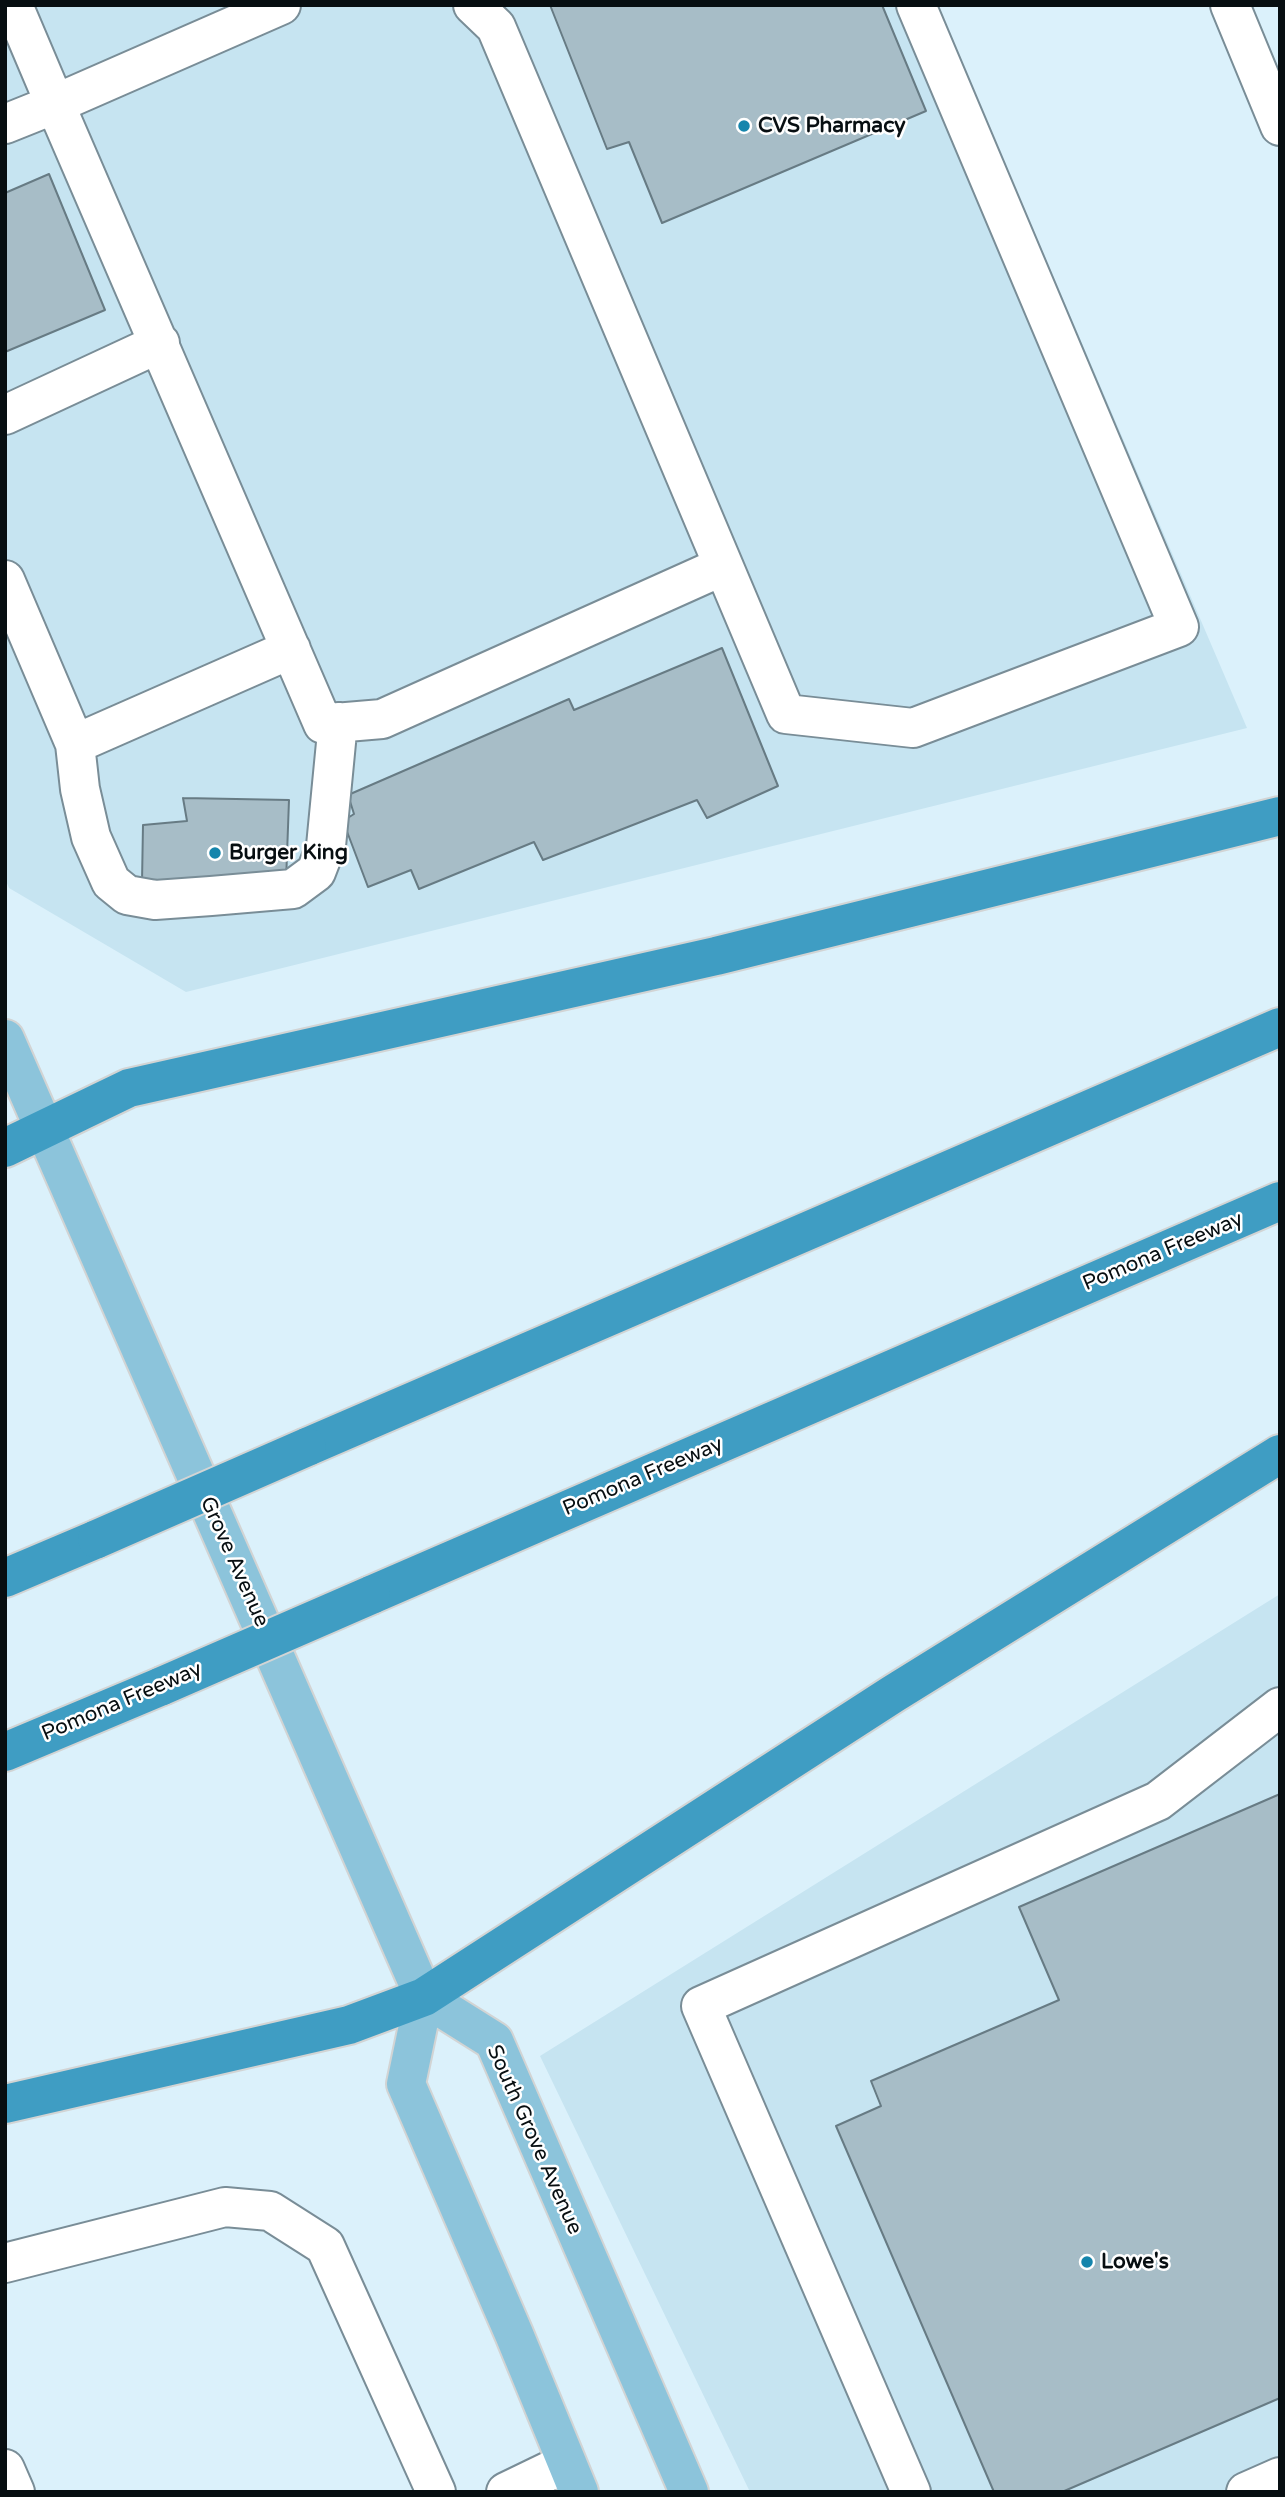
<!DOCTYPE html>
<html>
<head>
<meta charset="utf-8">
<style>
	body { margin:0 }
	#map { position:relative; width:1285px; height:2497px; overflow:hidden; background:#dbf1fb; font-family:"Varela Round",sans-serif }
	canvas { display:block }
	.frame { position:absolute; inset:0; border:7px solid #070e11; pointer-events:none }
</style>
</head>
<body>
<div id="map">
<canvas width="1285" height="2497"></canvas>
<div class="frame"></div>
</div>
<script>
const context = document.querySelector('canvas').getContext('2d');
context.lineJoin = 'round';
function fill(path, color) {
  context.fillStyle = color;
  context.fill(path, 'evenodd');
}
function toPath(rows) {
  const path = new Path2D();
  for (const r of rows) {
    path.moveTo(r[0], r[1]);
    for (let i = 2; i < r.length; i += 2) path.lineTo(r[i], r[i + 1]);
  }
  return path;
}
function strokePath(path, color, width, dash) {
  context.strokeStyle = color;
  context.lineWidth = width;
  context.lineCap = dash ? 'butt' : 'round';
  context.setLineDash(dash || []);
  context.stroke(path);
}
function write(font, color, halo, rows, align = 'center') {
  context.font = font + ' "Varela Round",sans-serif';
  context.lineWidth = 5;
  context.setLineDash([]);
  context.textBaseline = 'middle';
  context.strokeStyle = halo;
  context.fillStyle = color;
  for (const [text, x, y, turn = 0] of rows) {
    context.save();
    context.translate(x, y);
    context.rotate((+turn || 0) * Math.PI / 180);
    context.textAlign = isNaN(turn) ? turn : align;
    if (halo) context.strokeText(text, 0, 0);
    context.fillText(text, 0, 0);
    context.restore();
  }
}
const built = toPath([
	[5,5,937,5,1247,728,186,992,9,888,5,879],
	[1280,1594,1280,2492,750,2492,540,2056]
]);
const building = toPath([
	[550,5,882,5,926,111,662,223,629,142,607,149,550,5],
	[49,174,105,310,5,352,5,193,49,174],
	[722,648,778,786,707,818,697,800,543,860,534,842,419,889,411,870,368,887,343,821,354,814,348,795,569,699,574,710,722,648],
	[183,798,289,800,286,882,142,882,143,825,187,821,183,798],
	[1280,1794,1280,2398,1062,2492,994,2492,836,2126,881,2106,871,2081,1059,2000,1019,1907,1280,1794]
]);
const minor = toPath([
	[281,5,55,104,323,724,382,719,723,566],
	[473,5,496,27,786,714,913,728,1179,627,916,5],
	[1230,5,1280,126],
	[5,124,55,104,13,5],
	[5,415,160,343],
	[5,580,75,744,291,649],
	[75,744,80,789,91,837,111,882,127,895,155,900,211,896,293,889,316,872,326,846,338,722],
	[5,2263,225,2207,270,2211,325,2246,436,2492],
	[5,2469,15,2492],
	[506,2492,566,2463],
	[911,2492,701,2006,1158,1801,1280,1707],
	[1246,2492,1280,2477]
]);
const major = toPath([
	[5,1039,424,1997],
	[424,1997,494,2041,689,2492],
	[424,1997,406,2084,514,2334,579,2492]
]);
const highway = toPath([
	[5,1148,129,1088,716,956,1280,816],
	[307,1447,1280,1027],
	[5,1578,97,1539],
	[371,1595,1280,1201],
	[5,1752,162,1686],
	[5,2104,349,2025,424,1997,893,1694,1280,1454]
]);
const highwayBridge = toPath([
	[97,1539,307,1447],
	[162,1686,371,1595]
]);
const markers = [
	[744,126,7,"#1585ac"],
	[215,853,7,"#1585ac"],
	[1087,2262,7,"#1585ac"]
];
const poiNames = [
	["CVS Pharmacy",758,126],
	["Burger King",229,853],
	["Lowe's",1101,2262]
];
const streetNames = [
	["Pomona Freeway",1163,1252,-23],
	["Pomona Freeway",643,1477,-23],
	["Grove Avenue",234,1562,66],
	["Pomona Freeway",122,1702,-23],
	["South Grove Avenue",534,2140,66]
];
fill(built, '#c6e4f1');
fill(building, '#a7bdc7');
strokePath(building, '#677b84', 2);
strokePath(minor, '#798d97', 42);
strokePath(major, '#d2d4d4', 42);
strokePath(highway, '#d2d4d4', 42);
strokePath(minor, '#fff', 38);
strokePath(major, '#8cc4db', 38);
strokePath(highway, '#3f9dc3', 38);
strokePath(highwayBridge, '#d2d4d4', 42, []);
strokePath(highwayBridge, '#3f9dc3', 38);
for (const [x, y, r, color] of markers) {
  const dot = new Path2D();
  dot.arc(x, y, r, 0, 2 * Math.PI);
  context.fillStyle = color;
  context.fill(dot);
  strokePath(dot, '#fff', 2.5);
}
write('bold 21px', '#070e11', '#fff', poiNames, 'left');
write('21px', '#070e11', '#fff', streetNames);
</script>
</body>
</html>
